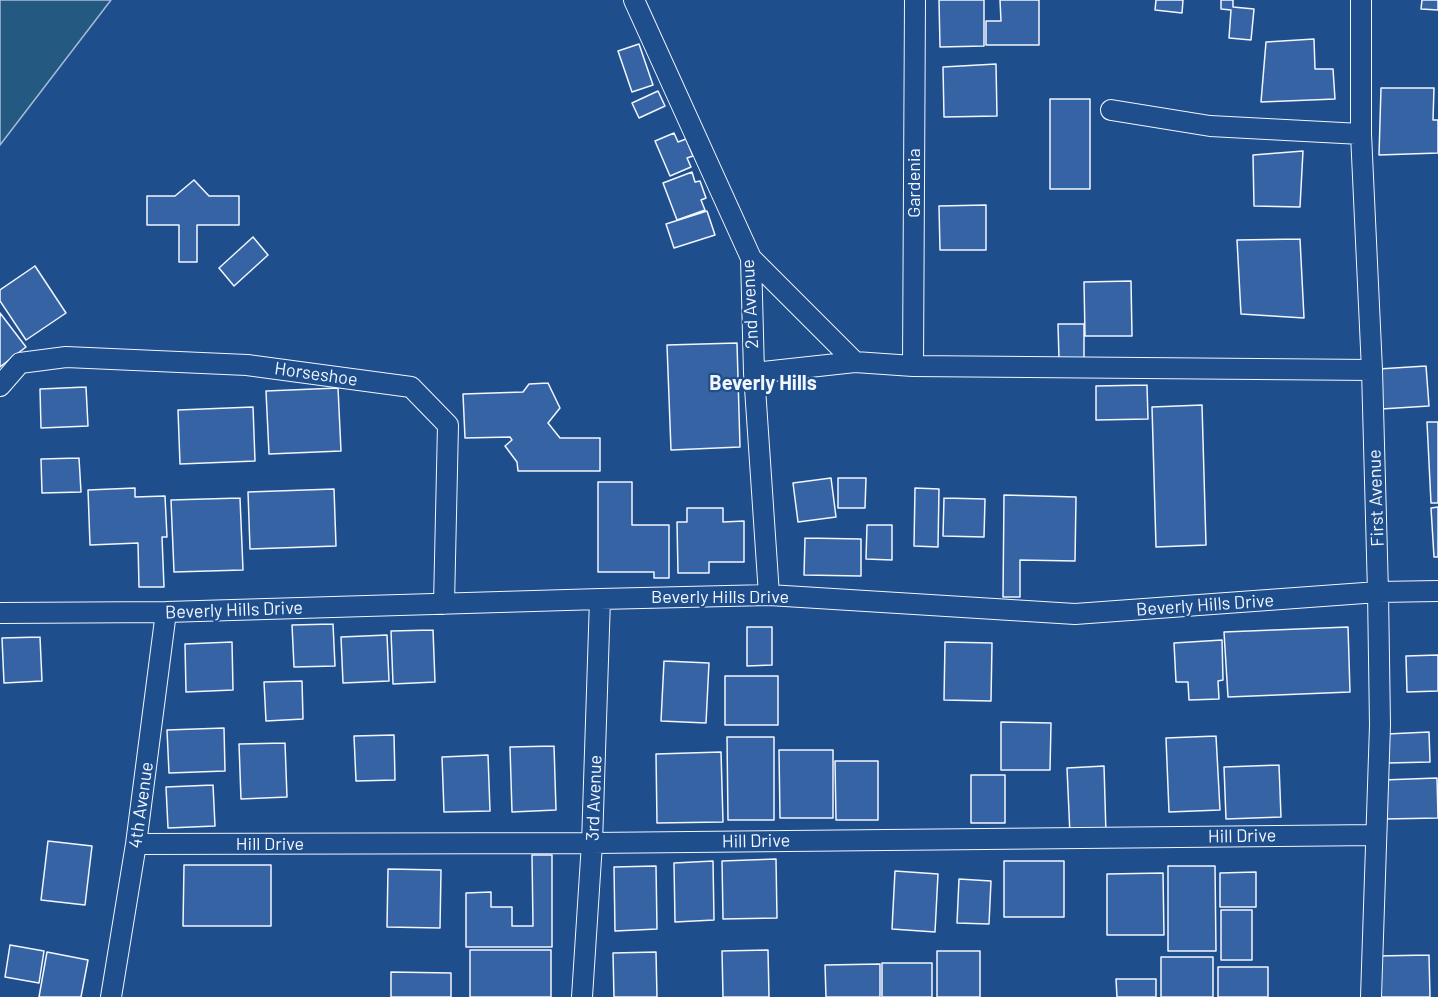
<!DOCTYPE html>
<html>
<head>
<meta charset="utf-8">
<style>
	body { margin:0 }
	canvas { display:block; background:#1f4e8c }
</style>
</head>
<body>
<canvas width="1438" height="997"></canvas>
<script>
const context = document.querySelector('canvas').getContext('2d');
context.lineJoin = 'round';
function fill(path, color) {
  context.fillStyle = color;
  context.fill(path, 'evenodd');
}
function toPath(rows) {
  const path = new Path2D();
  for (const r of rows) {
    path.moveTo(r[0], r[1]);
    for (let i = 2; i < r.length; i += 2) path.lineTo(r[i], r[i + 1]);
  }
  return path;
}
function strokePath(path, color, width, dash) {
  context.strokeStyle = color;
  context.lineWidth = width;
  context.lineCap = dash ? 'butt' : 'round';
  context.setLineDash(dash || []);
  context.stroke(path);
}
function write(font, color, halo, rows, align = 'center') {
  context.font = font + ' Barlow,sans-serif';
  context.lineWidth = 4.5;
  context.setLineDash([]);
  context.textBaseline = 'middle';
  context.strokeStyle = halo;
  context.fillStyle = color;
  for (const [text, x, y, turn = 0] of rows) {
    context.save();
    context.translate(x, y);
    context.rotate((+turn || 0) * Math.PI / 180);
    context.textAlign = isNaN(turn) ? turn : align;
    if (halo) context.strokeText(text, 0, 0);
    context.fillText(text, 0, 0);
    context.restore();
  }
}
const green = toPath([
	[0,0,111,0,0,145,0,0]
]);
const building = toPath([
	[939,0,984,0,984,46,940,47,939,0],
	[1000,0,1039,0,1039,45,986,45,986,21,1001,21,1000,0],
	[1156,0,1183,0,1182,13,1155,10,1156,0],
	[1221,0,1233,0,1233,7,1254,9,1251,40,1229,38,1231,10,1221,9,1221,0],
	[1422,0,1438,0,1438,10,1421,9,1422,0],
	[1314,39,1315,69,1333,69,1335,99,1261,102,1266,42,1314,39],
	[639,44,653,85,632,92,618,51,639,44],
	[996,64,997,116,944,117,943,67,996,64],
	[1381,88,1434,88,1433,120,1438,120,1438,153,1379,155,1381,88],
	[658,91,665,106,639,118,632,103,658,91],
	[1050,99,1090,99,1090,189,1050,189,1050,99],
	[674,133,678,142,686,139,693,156,687,158,691,167,670,176,655,141,674,133],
	[1303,151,1300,207,1254,206,1253,155,1303,151],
	[692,172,695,182,700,181,706,198,701,200,705,210,677,220,663,183,692,172],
	[194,180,209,196,239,196,239,225,197,225,197,262,179,262,179,225,147,225,147,196,175,196,194,180],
	[986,205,986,250,940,250,939,206,986,205],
	[707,211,715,235,674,248,666,224,707,211],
	[253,237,268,255,234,286,219,268,253,237],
	[1300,239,1304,318,1241,314,1237,240,1300,239],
	[35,266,66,313,26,340,0,301,0,290,35,266],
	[1131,281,1132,336,1085,336,1084,282,1131,281],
	[0,313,26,347,0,367,0,313],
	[1058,324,1084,324,1084,359,1059,359,1058,324],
	[737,343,740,447,671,450,667,345,737,343],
	[1426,366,1429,406,1381,409,1378,369,1426,366],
	[548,383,560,408,548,423,560,438,600,438,600,471,518,471,517,462,505,446,512,440,510,437,465,438,463,394,523,392,529,384,548,383],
	[1147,385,1148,419,1096,420,1096,386,1147,385],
	[86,387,88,426,41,428,40,389,86,387],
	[338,388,341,451,269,454,266,391,338,388],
	[1202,405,1206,545,1156,547,1152,407,1202,405],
	[253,407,255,461,180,464,178,410,253,407],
	[1427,422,1438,422,1438,503,1431,503,1427,422],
	[79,458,81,492,42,493,41,459,79,458],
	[831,478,836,517,798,522,793,483,831,478],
	[838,478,866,478,865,508,838,508,838,478],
	[598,482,632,482,632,525,669,525,669,578,654,578,654,572,598,572,598,482],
	[135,488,135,497,165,496,167,537,162,537,164,587,139,587,138,543,90,545,88,490,135,488],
	[915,488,939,489,938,547,914,546,915,488],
	[334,489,336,546,250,549,248,492,334,489],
	[1004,495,1076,497,1075,561,1020,560,1020,597,1003,597,1004,495],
	[240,498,243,570,174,572,171,500,240,498],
	[944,498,985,499,984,537,943,536,944,498],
	[1438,507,1438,557,1434,557,1431,508,1438,507],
	[687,508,723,508,723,522,744,521,744,562,709,562,709,573,678,573,677,522,687,522,687,508],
	[867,525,892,525,892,560,866,559,867,525],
	[805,538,861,539,861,576,804,575,805,538],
	[333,624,335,666,294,667,292,625,333,624],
	[747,627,772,627,772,665,747,666,747,627],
	[1348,627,1350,692,1228,697,1224,632,1348,627],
	[433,630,435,682,393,684,391,631,433,630],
	[387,635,389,681,343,683,341,637,387,635],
	[40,637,42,681,4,683,2,638,40,637],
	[1222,640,1223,680,1218,681,1219,699,1189,700,1188,682,1176,682,1174,643,1222,640],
	[232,642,233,690,186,692,185,644,232,642],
	[945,642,992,643,991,701,944,700,945,642],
	[1438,655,1438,691,1407,692,1406,656,1438,655],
	[664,661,709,663,706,723,661,721,664,661],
	[725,676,778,676,778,725,725,725,725,676],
	[302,681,303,719,266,721,264,682,302,681],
	[1001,722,1051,723,1050,770,1001,770,1001,722],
	[224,728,225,771,169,773,167,730,224,728],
	[1429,732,1430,762,1388,763,1387,734,1429,732],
	[394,735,395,780,356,781,354,736,394,735],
	[1216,736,1220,810,1169,812,1166,738,1216,736],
	[727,737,774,737,774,820,728,820,727,737],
	[285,743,287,797,241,799,239,744,285,743],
	[554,746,556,810,512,812,510,747,554,746],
	[779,750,833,750,833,818,780,818,779,750],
	[721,752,723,822,657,823,656,754,721,752],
	[488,755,490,811,444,812,442,757,488,755],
	[835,761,878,761,878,820,836,820,835,761],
	[1279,765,1281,817,1226,819,1224,767,1279,765],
	[1104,766,1106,834,1070,835,1067,768,1104,766],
	[971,775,1005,775,1005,823,971,823,971,775],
	[1437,778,1438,818,1385,819,1383,780,1437,778],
	[213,785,215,826,168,828,166,787,213,785],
	[48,841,92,846,85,905,41,900,48,841],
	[532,855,552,855,552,947,466,947,466,893,491,892,491,907,512,907,512,926,533,926,532,855],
	[776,859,777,918,723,919,722,861,776,859],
	[713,861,714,920,675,922,674,863,713,861],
	[1004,861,1064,861,1064,917,1004,917,1004,861],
	[184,865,271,865,271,926,183,926,184,865],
	[656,866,657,929,615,931,614,867,656,866],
	[1168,866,1215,866,1216,951,1168,951,1168,866],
	[388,869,441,870,440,928,387,927,388,869],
	[895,871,938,874,935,932,892,929,895,871],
	[1256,872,1256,907,1220,907,1220,873,1256,872],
	[1163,873,1164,935,1107,935,1107,874,1163,873],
	[959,879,991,881,989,924,957,923,959,879],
	[1221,910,1252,910,1252,960,1221,960,1221,910],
	[10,945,44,951,39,983,5,977,10,945],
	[470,950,551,950,551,997,470,997,470,950],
	[768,950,769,997,723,997,722,951,768,950],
	[937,951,980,951,980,997,937,997,937,951],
	[47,952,88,960,81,997,39,997,47,952],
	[656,952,657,997,614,997,613,953,656,952],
	[1429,955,1430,997,1378,997,1377,956,1429,955],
	[1161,957,1213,957,1213,997,1161,997,1161,957],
	[882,963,932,963,932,997,882,997,882,963],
	[880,964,880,997,826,997,825,965,880,964],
	[1218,967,1268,967,1268,997,1218,997,1218,967],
	[391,972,451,973,451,997,391,997,391,972],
	[1116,979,1156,979,1156,997,1117,997,1116,979]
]);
const minor = toPath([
	[634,0,751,258,754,373,769,595],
	[1361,0,1361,134,1372,370,1378,592,1380,725,1371,997],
	[1111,110,1210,126,1361,134],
	[751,258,855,362],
	[913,366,915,0],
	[754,373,855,362,913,366,1372,370],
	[0,386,20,363,66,357,247,365,411,387,448,425,444,604],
	[0,613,166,612,600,599,769,595,1075,614,1378,592,1438,591],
	[136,844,592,843,1376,835],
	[111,997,136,844,166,612],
	[582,997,592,843,600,599]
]);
const streetNames = [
	["Gardenia",914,183,-90],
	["2nd Avenue",750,304,-93],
	["Horseshoe",316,374,8],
	["First Avenue",1376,498,-92],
	["Beverly Hills Drive",720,597],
	["Beverly Hills Drive",1205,605,-4],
	["Beverly Hills Drive",234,610,-2],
	["3rd Avenue",594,798,-88],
	["4th Avenue",141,805,-82],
	["Hill Drive",1242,836,-1],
	["Hill Drive",756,841,-1],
	["Hill Drive",270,844]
];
const neighbourhoodNames = [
	["Beverly Hills",763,383]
];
fill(green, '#245a82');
strokePath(green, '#a8bbd7', 1.5);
fill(building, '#3563a3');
strokePath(building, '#f2f6ff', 1.5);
strokePath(minor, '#f2f6ff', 22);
strokePath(minor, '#1f4e8c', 20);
write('18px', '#f2f6ff', '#1f4e8c', streetNames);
write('bold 20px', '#f2f6ff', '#1f4e8c', neighbourhoodNames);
</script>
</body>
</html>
